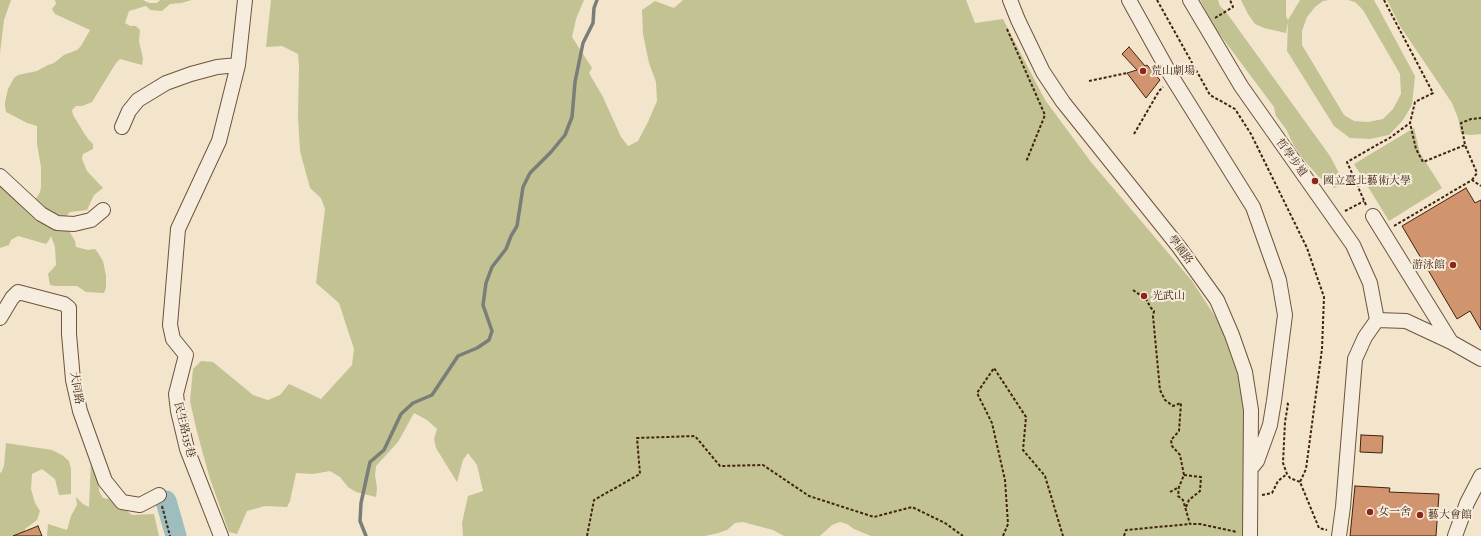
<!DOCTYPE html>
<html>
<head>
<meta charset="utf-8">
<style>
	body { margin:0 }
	canvas { display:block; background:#f3e4cc }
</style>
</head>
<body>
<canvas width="1481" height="536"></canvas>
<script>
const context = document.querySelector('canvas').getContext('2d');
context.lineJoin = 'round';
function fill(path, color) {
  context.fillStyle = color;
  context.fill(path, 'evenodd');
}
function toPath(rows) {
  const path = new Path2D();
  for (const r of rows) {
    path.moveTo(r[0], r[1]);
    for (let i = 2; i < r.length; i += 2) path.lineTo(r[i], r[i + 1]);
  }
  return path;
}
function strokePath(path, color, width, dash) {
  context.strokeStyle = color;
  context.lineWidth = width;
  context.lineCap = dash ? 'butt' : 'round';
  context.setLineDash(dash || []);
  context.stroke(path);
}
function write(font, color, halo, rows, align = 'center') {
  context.font = font + ' Alegreya,"Noto Serif TC",serif';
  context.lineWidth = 4;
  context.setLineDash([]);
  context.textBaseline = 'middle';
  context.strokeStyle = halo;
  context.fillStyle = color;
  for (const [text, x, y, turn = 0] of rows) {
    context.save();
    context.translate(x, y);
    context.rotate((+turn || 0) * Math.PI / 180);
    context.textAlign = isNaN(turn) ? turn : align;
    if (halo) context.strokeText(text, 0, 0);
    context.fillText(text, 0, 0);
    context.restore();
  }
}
const green = toPath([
	[0,0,11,0,4,20,0,53],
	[55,0,143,0,149,3,157,3,160,0,192,0,181,3,170,4,162,11,150,10,146,6,129,11,125,23,130,26,136,26,140,30,139,41,143,59,142,65,120,59,116,63,92,102,82,106,76,106,72,110,73,115,84,133,88,139,93,144,93,149,83,154,82,159,87,171,103,188,94,195,87,210,70,212,66,216,66,223,68,229,75,241,76,247,88,250,95,249,98,253,103,261,106,276,106,288,104,293,86,292,77,286,55,286,50,285,48,274,56,265,55,247,51,236,49,240,46,244,18,236,11,240,9,245,0,248,0,172,34,202,40,192,41,187,41,167,37,144,37,126,27,123,6,112,5,107,5,102,8,89,14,78,18,75,37,71,48,65,54,63,64,55,77,50,81,46,90,30,55,14,52,9,56,4],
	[271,0,584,0,576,19,572,37,592,68,589,73,603,97,621,137,628,146,638,141,648,122,657,101,656,82,649,63,643,34,642,10,655,1,674,8,683,0,966,0,975,23,1003,19,1045,100,1091,162,1192,281,1220,324,1246,400,1248,527,1243,536,871,536,854,529,847,524,840,522,832,525,820,536,784,536,773,530,743,522,735,523,727,530,718,533,705,536,463,536,462,523,468,496,483,491,477,465,468,453,463,460,457,482,436,448,434,439,437,429,427,420,414,413,398,442,376,466,375,475,377,488,376,497,356,492,348,487,340,477,330,471,313,474,296,473,290,501,287,507,265,506,247,511,237,534,229,532,210,479,197,432,190,401,193,369,201,361,213,362,253,395,268,400,280,395,289,384,321,399,352,365,354,349,339,303,316,283,325,209,321,198,310,188,300,151,298,116,299,67,298,54,282,46,266,47],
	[1200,0,1218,0,1220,6,1226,12,1330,156,1341,177,1341,185,1334,188,1319,177,1303,159,1294,146,1286,129,1276,116,1274,107,1215,28],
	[1241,0,1286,0,1286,16,1288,20,1300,0,1329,0,1323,1,1315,7,1307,17,1302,31,1302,45,1344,115,1354,121,1368,122,1383,119,1393,109,1401,94,1400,74,1363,10,1355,2,1348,0,1374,0,1415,76,1412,105,1403,120,1389,135,1370,139,1350,138,1334,126,1287,51,1288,22,1286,33,1264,28,1255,24,1248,14],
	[1387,0,1481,0,1481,134,1471,135,1461,134,1458,118,1452,103,1400,26],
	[1414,128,1420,153,1442,188,1389,221,1354,164],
	[6,443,52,450,62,455,69,461,71,469,71,494,59,495,55,479,42,469,32,474,31,489,35,503,40,511,37,520,25,529,24,536,0,536,0,472,1,473,4,466],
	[91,462,97,468,99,491,103,498,114,500,132,515,154,514,159,536,47,536,48,524,67,530,71,516,77,505,76,497,83,504,89,507]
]);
const stream = toPath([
	[366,536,360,521,361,503,370,462,384,450,401,414,413,403,432,395,458,356,477,348,489,340,492,331,483,305,486,283,492,267,506,249,511,236,517,226,523,187,530,173,551,152,565,135,572,117,575,82,583,43,593,23,594,8,597,0]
]);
const river = toPath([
	[166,501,176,536]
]);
const building = toPath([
	[1129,47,1145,66,1147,65,1160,80,1146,98,1127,73,1137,70,1122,54,1129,47],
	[1466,188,1475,203,1481,200,1481,330,1470,311,1457,319,1402,226,1466,188],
	[1361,435,1383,436,1382,453,1360,452,1361,435],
	[1355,486,1390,488,1389,492,1439,494,1436,536,1350,536,1355,486],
	[38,526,42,536,13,536,38,526]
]);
const path = toPath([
	[1157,0,1210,95,1235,109,1251,134,1307,248,1324,297,1322,349,1306,469,1300,482,1319,528,1327,530],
	[1384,0,1433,93,1415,102,1410,123,1416,149,1423,162,1465,145],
	[1215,18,1233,7,1230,0],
	[1007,29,1045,115,1026,162],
	[1089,81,1127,73],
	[1134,134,1159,91,1163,87],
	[1472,180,1477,173,1465,145,1461,123,1471,119,1481,118],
	[1366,205,1347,162,1391,137,1410,123],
	[1345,211,1364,201],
	[1394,226,1472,180,1481,186],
	[1133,290,1146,299,1151,308,1154,311,1153,316,1160,390,1165,400,1173,406,1181,403,1179,431,1171,440,1172,446,1180,455,1184,475,1179,487,1178,496,1183,500,1190,524,1200,524,1237,532],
	[1287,403,1288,404,1285,422,1283,463,1287,474,1290,478,1300,482],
	[1184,475,1201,477,1200,491,1189,500,1186,507],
	[1170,492,1179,487],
	[1262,495,1272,493,1278,481,1287,474],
	[162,506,170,536],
	[587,536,594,500,640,474,637,438,695,436,720,466,763,465,809,496,874,517,912,507,945,523,963,536],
	[1003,536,1008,524,1005,480,992,423,977,393,994,368,1026,417,1023,450,1045,476,1063,536],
	[1124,536,1126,530,1190,524]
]);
const minor = toPath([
	[1010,0,1018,20,1043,72,1063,102,1179,247,1217,300,1232,335,1245,372,1251,410,1250,536],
	[1129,0,1170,74,1253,207,1279,280,1285,315,1274,401,1270,425,1257,461,1253,466],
	[1190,0,1241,86,1353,245,1370,283,1377,320],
	[122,127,129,111,138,100,166,83,191,74,217,67,238,65],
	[0,176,41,214,57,223,74,224,91,220,103,210],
	[1373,216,1451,342],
	[0,318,12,298,18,292,64,304,69,308,69,334,73,380,80,411,105,481,122,502,140,505,159,495],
	[1377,320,1406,321,1451,342,1481,359],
	[221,536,187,449,178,411,176,394,186,355,173,339,170,325,178,229,219,141,238,65,245,0],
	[1339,536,1343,507,1355,359,1365,337,1377,320],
	[1455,536,1467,503,1481,476]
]);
const markers = [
	[1143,71,4,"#8f2418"],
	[1315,181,4,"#8f2418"],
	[1453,265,4,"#8f2418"],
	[1144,296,4,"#8f2418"],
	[1370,512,4,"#8f2418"],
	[1420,515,4,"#8f2418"]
];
const poiNames = [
	["荒山劇場",1151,71],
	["國立臺北藝術大學",1323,181],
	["游泳館",1445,265,"right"],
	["光武山",1152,296],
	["女一舍",1378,512],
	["藝大會館",1428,515]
];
const streetNames = [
	["哲學步道",1291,158,54],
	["學園路",1180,250,53],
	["大同路",76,388,80],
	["民生路135巷",184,430,76]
];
fill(green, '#c2c293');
strokePath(stream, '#797f78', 3.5);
strokePath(river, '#9ebdbf', 21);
fill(building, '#d0946f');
strokePath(building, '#42230d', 1);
strokePath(minor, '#6e533d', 16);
strokePath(path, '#42230d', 2, [3, 2]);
strokePath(minor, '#f7edde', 14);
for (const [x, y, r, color] of markers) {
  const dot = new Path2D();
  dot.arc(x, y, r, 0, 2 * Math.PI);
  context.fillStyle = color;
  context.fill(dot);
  strokePath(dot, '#f7edde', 1.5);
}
write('11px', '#42230d', '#f7edde', poiNames, 'left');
write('11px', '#42230d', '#f7edde', streetNames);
</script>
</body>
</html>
